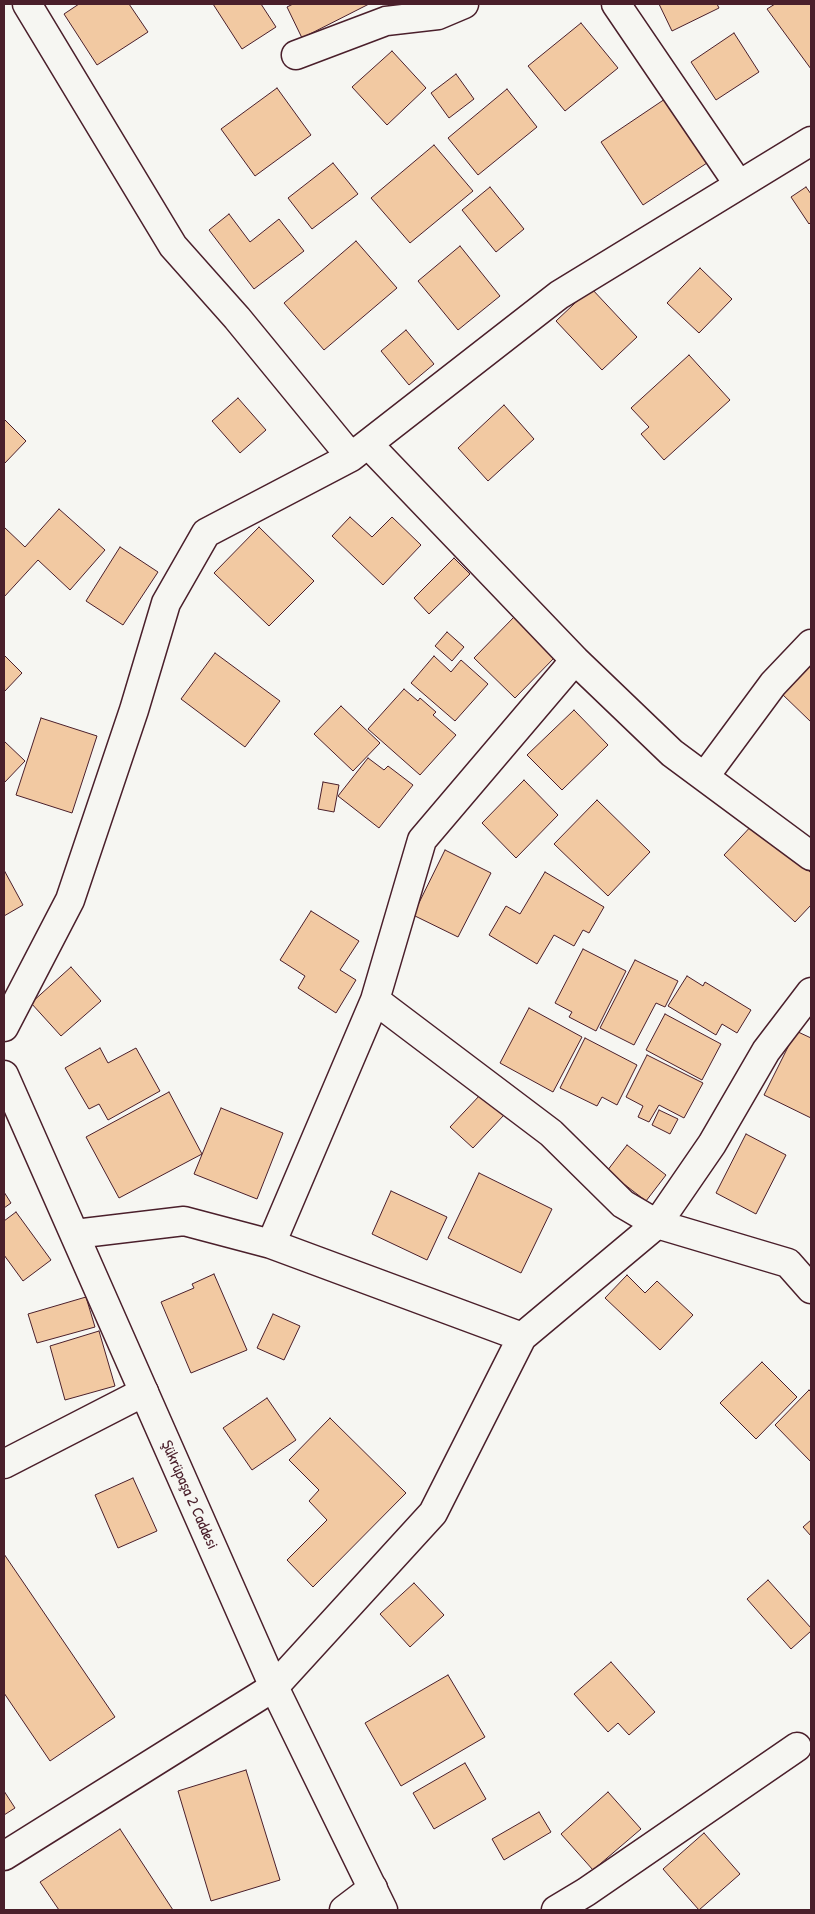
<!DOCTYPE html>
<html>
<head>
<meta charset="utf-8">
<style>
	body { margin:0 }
	#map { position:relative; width:815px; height:1914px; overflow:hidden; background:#f6f6f2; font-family:"Patrick Hand",sans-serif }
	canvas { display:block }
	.frame { position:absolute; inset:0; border:5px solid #4a1f2b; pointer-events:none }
</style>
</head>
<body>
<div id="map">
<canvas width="815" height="1914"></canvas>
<div class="frame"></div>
</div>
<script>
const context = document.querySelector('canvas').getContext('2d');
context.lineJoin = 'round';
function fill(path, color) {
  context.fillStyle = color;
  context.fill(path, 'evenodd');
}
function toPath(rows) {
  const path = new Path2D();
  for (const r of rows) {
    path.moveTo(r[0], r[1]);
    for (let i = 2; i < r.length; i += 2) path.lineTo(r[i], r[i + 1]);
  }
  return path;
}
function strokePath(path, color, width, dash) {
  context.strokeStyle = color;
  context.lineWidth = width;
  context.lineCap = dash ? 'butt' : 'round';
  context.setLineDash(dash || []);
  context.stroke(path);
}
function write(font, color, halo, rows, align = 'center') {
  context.font = font + ' "Patrick Hand",sans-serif';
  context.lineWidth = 4;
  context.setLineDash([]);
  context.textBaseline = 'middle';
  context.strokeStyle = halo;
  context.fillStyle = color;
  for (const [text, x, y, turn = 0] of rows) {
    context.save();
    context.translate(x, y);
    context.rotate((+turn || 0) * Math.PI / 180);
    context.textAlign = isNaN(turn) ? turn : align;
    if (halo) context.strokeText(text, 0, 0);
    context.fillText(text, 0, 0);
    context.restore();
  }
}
const building = toPath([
	[79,4,129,4,148,32,97,65,64,14,79,4],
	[213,4,261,4,276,27,242,49,213,4],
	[293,4,369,4,302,38,287,7,293,4],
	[659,4,717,4,719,8,672,31,659,4],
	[775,4,811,4,811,69,767,9,775,4],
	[581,23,618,68,565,111,528,66,581,23],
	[734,33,759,72,716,100,691,62,734,33],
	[392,51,426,88,387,125,352,87,392,51],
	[456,74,474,99,449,118,431,93,456,74],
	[277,88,311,135,255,176,221,129,277,88],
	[507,89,537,127,478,175,448,138,507,89],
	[665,99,707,163,643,205,601,142,665,99],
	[434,145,473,191,410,243,371,198,434,145],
	[333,163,358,194,312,229,288,198,333,163],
	[490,187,524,229,496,252,462,210,490,187],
	[806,187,811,194,811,222,809,224,791,197,806,187],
	[229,214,250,242,279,219,304,251,254,289,209,230,229,214],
	[356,241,397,288,324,350,284,303,356,241],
	[460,246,500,296,458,330,418,281,460,246],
	[700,268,732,299,699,333,667,303,700,268],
	[591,288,637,337,602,370,556,321,591,288],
	[406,330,434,364,409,385,381,351,406,330],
	[689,355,730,400,664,460,641,434,649,427,631,408,689,355],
	[238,398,266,430,240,453,212,421,238,398],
	[504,405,534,439,488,481,458,448,504,405],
	[4,419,26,441,4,464,4,419],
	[59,509,105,550,70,590,38,560,4,597,4,527,25,547,59,509],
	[350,517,372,537,392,517,421,545,383,585,332,536,350,517],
	[259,527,314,581,269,626,214,573,259,527],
	[120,547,158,572,123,625,86,601,120,547],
	[454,558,470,574,429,614,414,598,454,558],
	[515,616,556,656,515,698,474,658,515,616],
	[447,632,464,647,452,661,435,646,447,632],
	[215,653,280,701,245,747,181,699,215,653],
	[4,655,22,673,4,692,4,655],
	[434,656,451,672,461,660,488,684,455,721,411,683,434,656],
	[811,662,811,722,781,693,811,662],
	[404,689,418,701,420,698,436,712,433,715,456,735,420,775,368,729,404,689],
	[341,706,380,743,353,771,314,734,341,706],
	[574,710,608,745,562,790,527,755,574,710],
	[41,718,97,736,72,813,16,795,41,718],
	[4,741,25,761,4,783,4,741],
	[368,758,384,770,388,766,413,785,379,828,338,796,368,758],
	[524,780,558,815,516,858,482,823,524,780],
	[323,782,339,785,334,812,318,809,323,782],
	[597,800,650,852,608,896,554,844,597,800],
	[756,821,811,873,811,905,795,922,724,855,756,821],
	[445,850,491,873,458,937,413,915,445,850],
	[4,870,23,905,4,916,4,870],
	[545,872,604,907,589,933,583,930,574,946,554,935,537,964,489,935,506,906,520,914,545,872],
	[311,911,359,941,340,970,356,980,336,1013,298,988,305,976,280,960,311,911],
	[583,949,626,971,596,1031,569,1017,572,1012,555,1003,583,949],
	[635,960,678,981,665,1007,656,1003,634,1045,600,1028,635,960],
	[71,967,101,1001,61,1036,31,1003,71,967],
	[687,976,703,986,705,982,751,1010,737,1033,722,1024,716,1035,668,1006,687,976],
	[529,1008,582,1037,553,1092,500,1063,529,1008],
	[665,1014,721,1044,702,1080,646,1050,665,1014],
	[796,1031,811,1038,811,1118,764,1095,796,1031],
	[585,1038,637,1065,617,1105,602,1097,597,1106,560,1088,585,1038],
	[100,1048,108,1063,136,1048,160,1091,108,1120,99,1104,89,1109,65,1068,100,1048],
	[647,1055,703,1083,684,1118,659,1105,649,1122,638,1117,643,1106,626,1097,647,1055],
	[169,1092,202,1154,119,1198,86,1137,169,1092],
	[481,1094,504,1115,473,1148,450,1127,481,1094],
	[221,1108,283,1133,257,1199,194,1174,221,1108],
	[659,1110,678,1119,670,1134,652,1125,659,1110],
	[746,1134,786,1155,756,1214,716,1193,746,1134],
	[627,1145,666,1175,646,1201,607,1171,627,1145],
	[479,1173,552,1209,521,1273,448,1238,479,1173],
	[391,1191,447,1217,427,1260,372,1234,391,1191],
	[4,1192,11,1203,4,1208,4,1192],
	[16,1212,51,1260,23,1281,4,1255,4,1221,16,1212],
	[214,1274,247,1350,191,1373,161,1302,194,1288,192,1284,214,1274],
	[627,1275,645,1293,657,1281,693,1315,660,1350,605,1298,627,1275],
	[86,1297,95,1327,37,1343,28,1314,86,1297],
	[273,1314,300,1326,284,1360,257,1348,273,1314],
	[99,1331,115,1386,65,1400,50,1346,99,1331],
	[762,1362,797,1397,756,1439,720,1403,762,1362],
	[809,1390,811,1392,811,1462,775,1425,809,1390],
	[267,1398,296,1440,252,1470,223,1428,267,1398],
	[330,1418,406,1493,313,1587,287,1560,327,1520,309,1501,319,1490,289,1460,330,1418],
	[133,1478,157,1531,118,1548,95,1495,133,1478],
	[811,1520,811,1536,803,1527,811,1520],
	[4,1554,115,1717,50,1761,4,1693,4,1554],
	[768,1580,811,1628,811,1631,791,1649,747,1599,768,1580],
	[414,1583,444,1615,410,1647,380,1614,414,1583],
	[611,1662,655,1712,629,1735,618,1723,608,1732,574,1694,611,1662],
	[448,1675,485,1737,401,1786,365,1723,448,1675],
	[465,1763,486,1799,434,1829,413,1793,465,1763],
	[246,1770,280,1880,211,1901,178,1791,246,1770],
	[4,1791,15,1808,4,1815,4,1791],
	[608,1792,641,1829,593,1870,561,1834,608,1792],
	[539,1812,551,1832,504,1860,492,1839,539,1812],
	[120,1829,173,1910,59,1910,40,1882,120,1829],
	[704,1833,740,1874,699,1910,663,1869,704,1833]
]);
const minor = toPath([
	[27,4,173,246,237,318,351,457],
	[616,4,739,185],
	[296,55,386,21,438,15,464,4],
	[368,444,575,660,672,753,811,856],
	[705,776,773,684,811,644],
	[375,1000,551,1133,623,1204,657,1224,788,1263,811,1289],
	[4,1027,70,900,134,710,166,603,206,533,351,457,559,295,811,141],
	[75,1234,184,1221,271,1244,522,1337],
	[271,1244,375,1000,422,840,575,660],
	[4,1464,144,1392],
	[4,1856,274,1687,433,1513,522,1337,657,1224,712,1144,766,1051,811,992],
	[344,1910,373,1888],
	[556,1910,586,1892,797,1747]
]);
const secondary = toPath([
	[4,1075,274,1687,383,1910]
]);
const streetNames = [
	["Şükrüpaşa 2 Caddesi",189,1495,66]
];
fill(building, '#f2c9a2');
strokePath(building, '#4a1f2b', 1);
strokePath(minor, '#4a1f2b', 31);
strokePath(secondary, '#4a1f2b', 31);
strokePath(minor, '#f6f6f2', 28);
strokePath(secondary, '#f6f6f2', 28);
write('16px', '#4a1f2b', '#f6f6f2', streetNames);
</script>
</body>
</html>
